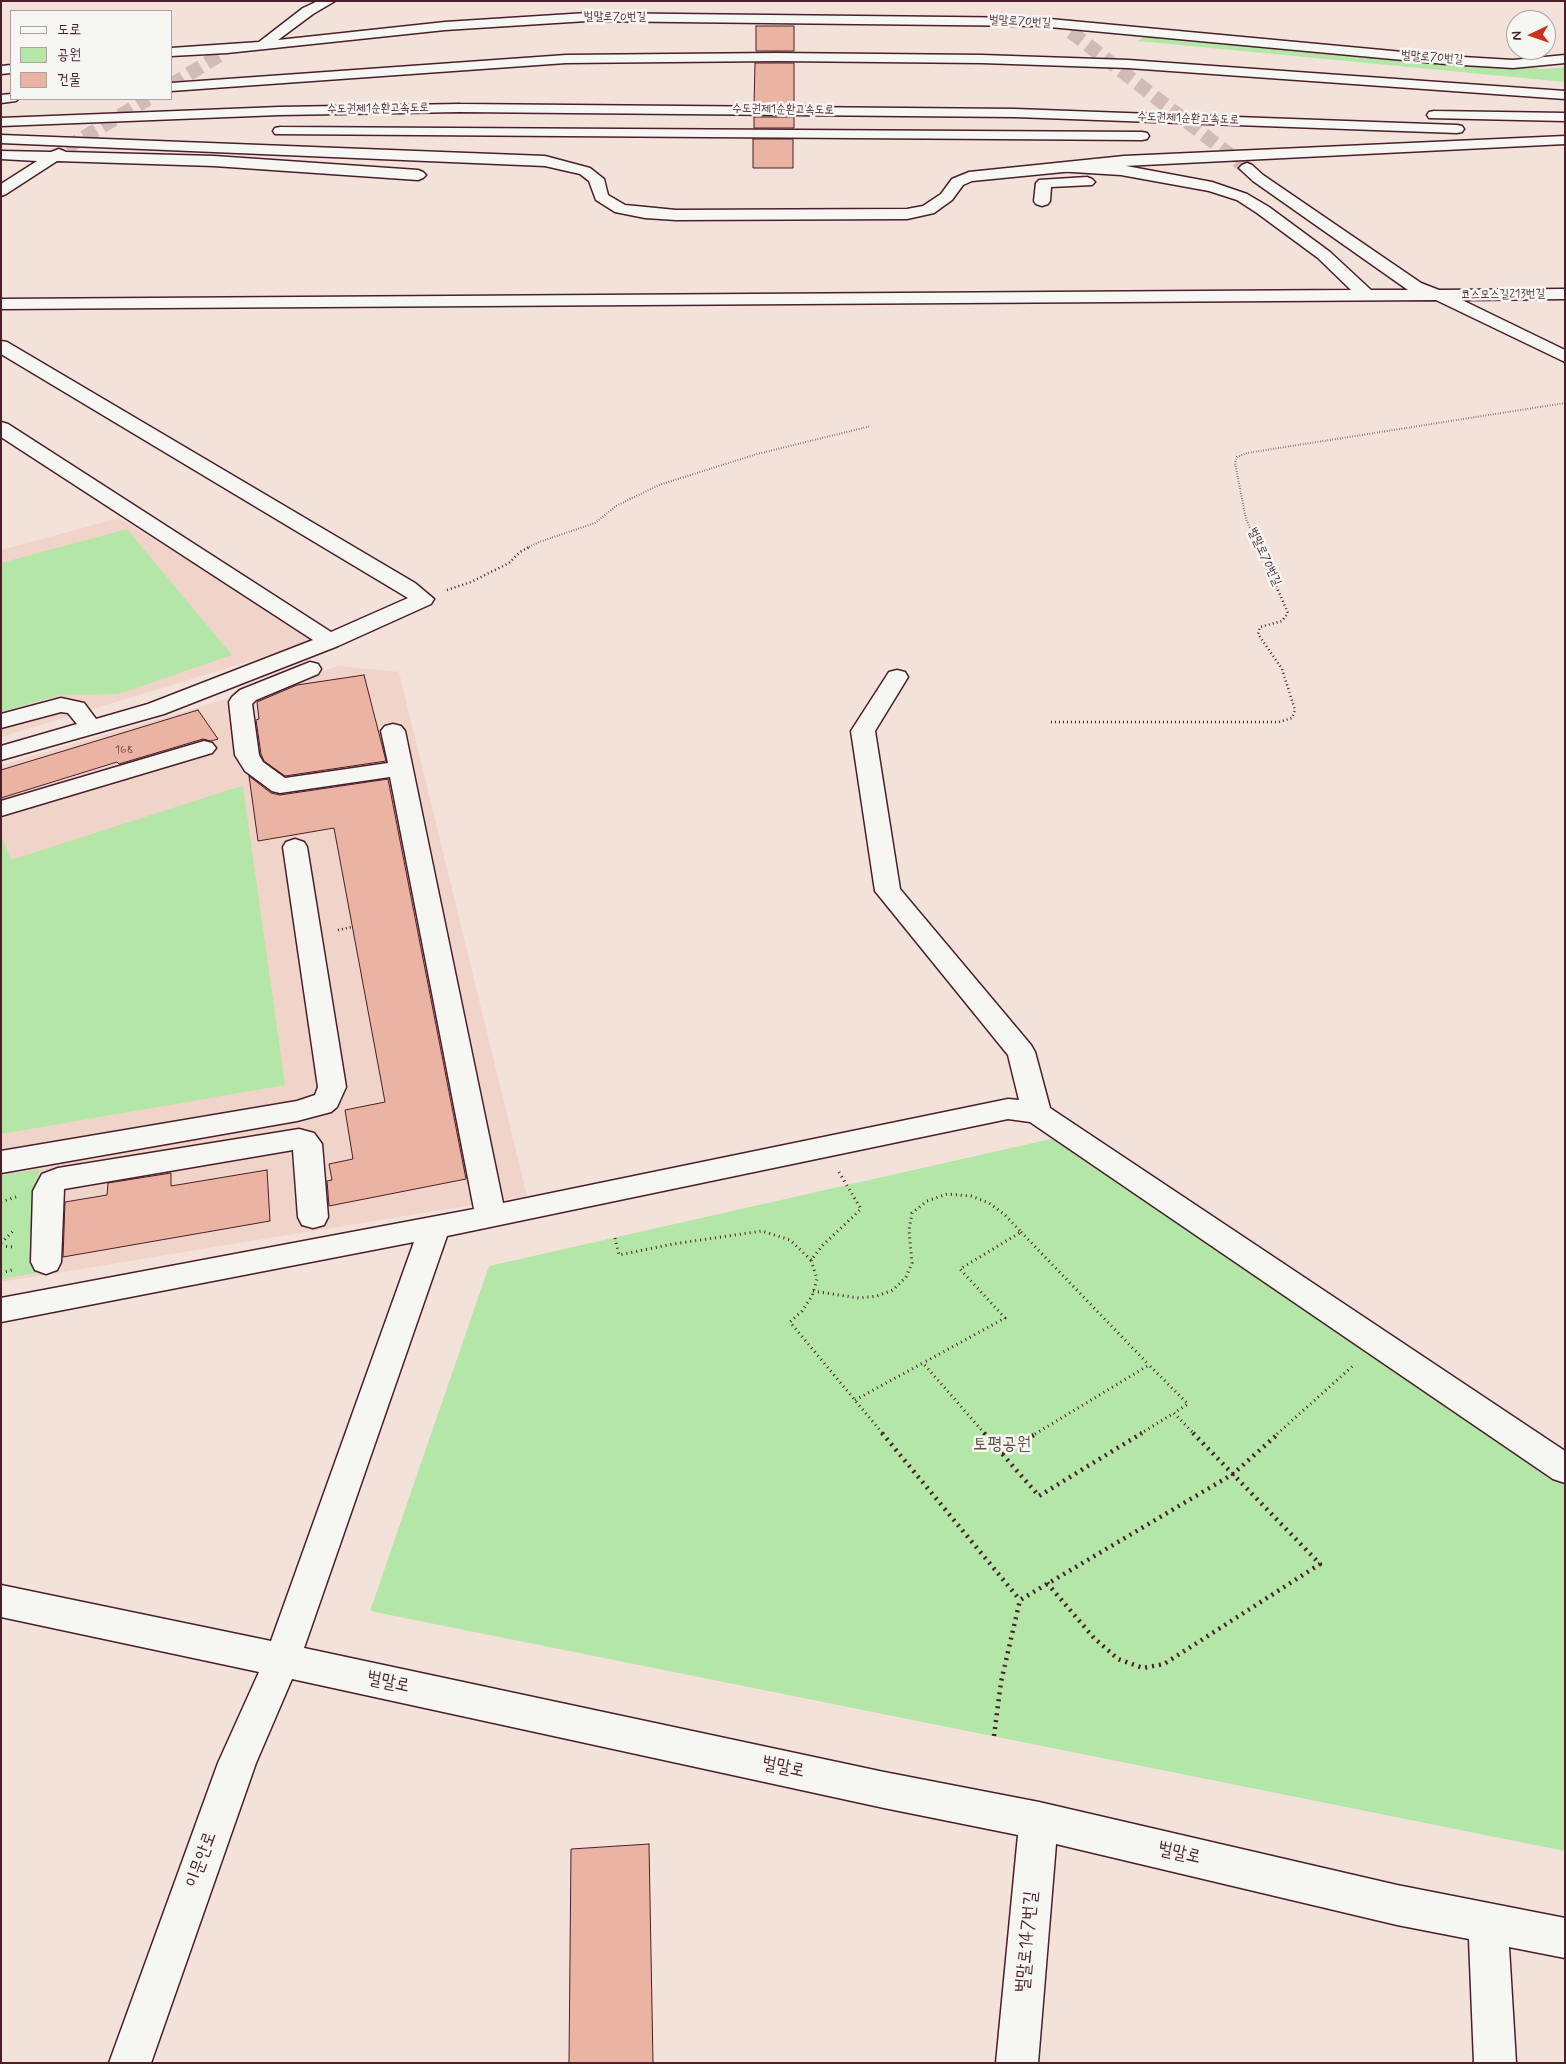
<!DOCTYPE html>
<html>
<head>
<meta charset="utf-8">
<style>
	body { margin:0 }
	#map { position:relative; width:1566px; height:2064px; overflow:hidden; background:#f3e2da; font-family:Mynerve,"Poor Story",sans-serif }
	canvas { display:block }
	.frame { position:absolute; inset:0; border:2px solid #4a1f2b; pointer-events:none }
	.legend { position:absolute; left:10px; top:10px; width:162px; height:90px; box-sizing:border-box; background:#f6f6f2; border:1px solid #b1a0a2; margin:0; padding:6px 9px; list-style:none; font-size:15px; color:#4a1f2b }
	.legend li { display:flex; align-items:center; gap:10px; height:25px }
	.legend b { width:25px; border:1px solid #b1a0a2 }
	.north { position:absolute; left:1506px; top:10px; width:50px; height:50px; box-sizing:border-box; background:#f6f6f2; border:1px solid #b1a0a2; border-radius:50%; rotate:267deg; font-size:14px; font-weight:700; line-height:20px; text-align:center; color:#4a1f2b }
	.north::after { content:''; display:block; margin:auto; width:18px; height:22px; background:#c8321e; clip-path:polygon(50% 0,100% 100%,50% 72%,0 100%) }
</style>
</head>
<body>
<div id="map">
<canvas width="1566" height="2064"></canvas>
<div class="frame"></div>
<ul class="legend">
<li><b style="height:6px;background:#f6f6f2"></b>도로</li>
<li><b style="height:14px;background:#b4e6a7"></b>공원</li>
<li><b style="height:14px;background:#ebb3a2"></b>건물</li>
</ul>
<div class="north">N</div>
</div>
<script>
const context = document.querySelector('canvas').getContext('2d');
context.lineJoin = 'round';
function fill(path, color) {
  context.fillStyle = color;
  context.fill(path, 'evenodd');
}
function toPath(rows) {
  const path = new Path2D();
  for (const r of rows) {
    path.moveTo(r[0], r[1]);
    for (let i = 2; i < r.length; i += 2) path.lineTo(r[i], r[i + 1]);
  }
  return path;
}
function strokePath(path, color, width, dash) {
  context.strokeStyle = color;
  context.lineWidth = width;
  context.lineCap = dash ? 'butt' : 'round';
  context.setLineDash(dash || []);
  context.stroke(path);
}
function write(font, color, halo, rows, align = 'center') {
  context.font = font + ' Mynerve,"Poor Story",sans-serif';
  context.lineWidth = 5;
  context.setLineDash([]);
  context.textBaseline = 'middle';
  context.strokeStyle = halo;
  context.fillStyle = color;
  for (const [text, x, y, turn = 0] of rows) {
    context.save();
    context.translate(x, y);
    context.rotate((+turn || 0) * Math.PI / 180);
    context.textAlign = isNaN(turn) ? turn : align;
    if (halo) context.strokeText(text, 0, 0);
    context.fillText(text, 0, 0);
    context.restore();
  }
}
const built = toPath([
	[119,518,320,640,1,737,1,550],
	[339,666,399,672,527,1196,1,1282,1,765]
]);
const green = toPath([
	[1145,35,1543,69,1565,67,1565,82,1138,41],
	[127,529,232,655,119,694,59,695,1,712,1,563],
	[238,787,243,787,285,1085,1,1134,1,835,11,860],
	[1064,1136,1565,1486,1565,1851,370,1611,489,1266],
	[39,1169,35,1273,1,1279,1,1175]
]);
const building = toPath([
	[756,26,794,26,794,51,756,51,756,26],
	[755,63,794,63,794,105,754,105,755,63],
	[754,117,794,117,794,128,754,128,754,117],
	[753,139,793,139,793,168,753,168,753,139],
	[364,675,386,761,285,776,264,761,261,754,256,720,259,719,257,702,297,685,364,675],
	[198,710,218,739,211,741,203,739,119,764,117,762,1,798,1,770,198,710],
	[249,776,271,793,280,795,388,779,466,1179,329,1206,327,1181,332,1180,329,1164,353,1159,345,1110,385,1102,334,828,258,841,249,776],
	[267,1170,270,1221,63,1257,65,1202,107,1195,108,1183,171,1173,171,1186,267,1170],
	[649,1844,653,2063,569,2063,571,1849,649,1844]
]);
const minorTunnel = toPath([
	[1071,32,1247,168],
	[171,85,223,53],
	[66,148,148,99]
]);
const pathFar3 = toPath([
	[527,548,539,542,595,523,616,506,659,485,757,454,871,426],
	[1259,548,1246,519,1235,463,1237,457,1247,453,1565,403]
]);
const pathFar2 = toPath([
	[447,590,471,582,509,563,520,552,529,547],
	[1051,722,1279,722,1292,718,1295,710,1282,669,1258,634,1260,627,1282,621,1288,613,1259,547],
	[338,930,352,927]
]);
const pathFar1 = toPath([
	[839,1172,861,1209,823,1245,811,1260,817,1279,812,1296,802,1311,790,1322,883,1434],
	[1,1202,16,1197],
	[1021,1232,1149,1365],
	[615,1238,619,1255,673,1244,762,1231,790,1240,811,1260],
	[1,1243,13,1231],
	[1,1246,13,1247],
	[1,1273,15,1269],
	[813,1291,859,1298,877,1296,893,1290,906,1277,912,1263,909,1230,912,1213,927,1201,947,1194,971,1196,989,1203,1005,1215,1021,1232,960,1269,1005,1318,923,1363],
	[855,1400,923,1363,985,1434],
	[1035,1434,1149,1365,1188,1404,1174,1413],
	[1140,1434,1174,1413,1194,1434],
	[1277,1434,1355,1364]
]);
const path = toPath([
	[882,1433,1020,1600],
	[984,1433,1039,1496,1142,1433],
	[1002,1454,1037,1433],
	[1047,1583,1094,1638,1118,1659,1143,1668,1164,1664,1320,1564,1193,1433],
	[994,1736,1001,1682,1020,1600,1233,1474,1279,1433]
]);
const minor = toPath([
	[318,1,335,1,313,14,278,40,445,22,587,13,1039,18,1446,56,1513,60,1565,55,1565,63,1513,68,1446,64,1039,26,587,21,445,30,227,53,171,56,171,48,259,42,303,8,318,1],
	[11,65,11,73,1,74,1,66,11,65],
	[59,149,66,152,214,156,418,170,423,172,426,175,423,178,418,180,214,166,57,161,6,194,1,196,1,184,37,161,1,159,1,151,51,152,59,149],
	[1061,163,1121,165,1212,182,1247,194,1269,207,1330,252,1371,290,1408,290,1253,181,1239,168,1242,165,1247,163,1252,165,1263,175,1421,283,1439,290,1565,289,1565,299,1462,300,1565,350,1565,362,1436,300,1,309,1,299,1351,290,1318,258,1257,213,1237,200,1209,191,1121,175,1056,171,1053,168,1056,165,1061,163],
	[1087,177,1092,179,1095,182,1092,185,1051,187,1050,201,1048,204,1042,206,1036,204,1034,201,1036,183,1039,180,1087,177],
	[1,341,7,342,415,583,434,599,431,604,338,646,164,714,1,760,1,746,77,724,68,713,61,712,1,728,1,714,61,698,84,703,96,719,148,704,313,640,1,437,1,422,8,424,331,632,408,598,1,354,1,341],
	[310,662,318,664,321,669,318,674,256,700,252,704,259,755,263,762,285,778,388,763,381,731,385,726,393,724,401,726,405,731,503,1203,1008,1099,1019,1100,1008,1055,875,891,851,731,889,672,897,670,905,672,908,677,875,731,900,889,1031,1045,1035,1052,1050,1108,1565,1451,1565,1483,1553,1479,1030,1122,1008,1119,447,1236,304,1648,884,1772,1039,1802,1397,1885,1565,1918,1565,1958,1509,1947,1516,2063,1474,2063,1469,1939,1397,1925,1056,1844,1038,2063,996,2063,1018,1835,884,1808,292,1679,256,1763,151,2063,109,2063,218,1763,259,1672,1,1617,1,1585,271,1641,414,1242,1,1322,1,1298,474,1209,390,777,280,793,272,791,245,771,235,755,229,702,232,697,240,690,310,662],
	[204,741,212,743,216,748,212,753,1,816,1,801,204,741],
	[295,839,304,842,307,847,346,1087,337,1107,331,1112,297,1121,1,1173,1,1151,297,1101,315,1095,318,1087,283,847,286,842,295,839],
	[299,1129,314,1133,322,1144,328,1217,324,1225,313,1228,302,1225,298,1217,293,1150,64,1189,61,1262,57,1270,46,1274,35,1270,31,1262,33,1191,42,1174,58,1168,299,1129]
]);
const highway = toPath([
	[777,53,982,55,1128,60,1565,91,1565,99,1128,68,982,63,777,61,566,63,171,91,171,83,566,55,777,53],
	[11,94,11,99,18,99,16,101,1,103,1,95,11,94],
	[460,104,1015,109,1457,125,1462,126,1464,129,1462,132,1457,133,1015,117,460,112,279,115,1,126,1,118,279,107,460,104],
	[1434,111,1565,113,1565,121,1429,118,1427,115,1429,112,1434,111],
	[280,127,1142,132,1147,133,1149,136,1147,139,1142,140,275,134,273,131,275,128,280,127],
	[1,135,545,156,590,168,604,179,608,195,625,205,676,210,907,209,923,206,941,194,952,179,969,172,1124,156,1565,136,1565,144,1124,166,972,181,963,185,952,200,934,213,907,219,676,220,645,218,615,212,596,200,589,181,580,174,545,166,1,143,1,135]
]);
const farStreetnames = [
	["벌말로70번길",615,17],
	["벌말로70번길",1020,22,3],
	["벌말로70번길",1432,58,4],
	["수도권제1순환고속도로",378,109,-1],
	["수도권제1순환고속도로",783,110,1],
	["수도권제1순환고속도로",1188,119,2],
	["코스모스길213번길",1503,295,-1],
	["벌말로70번길",1264,557,65]
];
const numberNames = [
	["168",124,750]
];
const nearParknames = [
	["토평공원",1002,1445]
];
const nearStreetnames = [
	["벌말로",388,1683,12],
	["벌말로",783,1768,12],
	["벌말로",1179,1854,13],
	["이문안로",202,1860,-70],
	["벌말로147번길",1028,1942,-85]
];
fill(built, '#f1d4c9');
fill(green, '#b4e6a7');
fill(building, '#ebb3a2');
strokePath(building, '#4a1f2b', 1);
strokePath(minorTunnel, '#d1bbb7', 14, [14, 7]);
strokePath(minor, '#4a1f2b', 3);
strokePath(highway, '#4a1f2b', 3);
strokePath(pathFar3, '#4a1f2b', 2, [0.5, 2]);
strokePath(pathFar2, '#4a1f2b', 2.5, [1, 3]);
strokePath(pathFar1, '#4a1f2b', 3, [1, 4]);
strokePath(path, '#4a1f2b', 4.5, [2, 5]);
fill(minor, '#f6f6f2');
fill(highway, '#f6f6f2');
write('12px', '#4a1f2b', '#f6f6f2', farStreetnames);
write('12px', '#724449', null, numberNames);
write('18px', '#64514a', '#f6f6f2', nearParknames);
write('18px', '#4a1f2b', '#f6f6f2', nearStreetnames);
</script>
</body>
</html>
